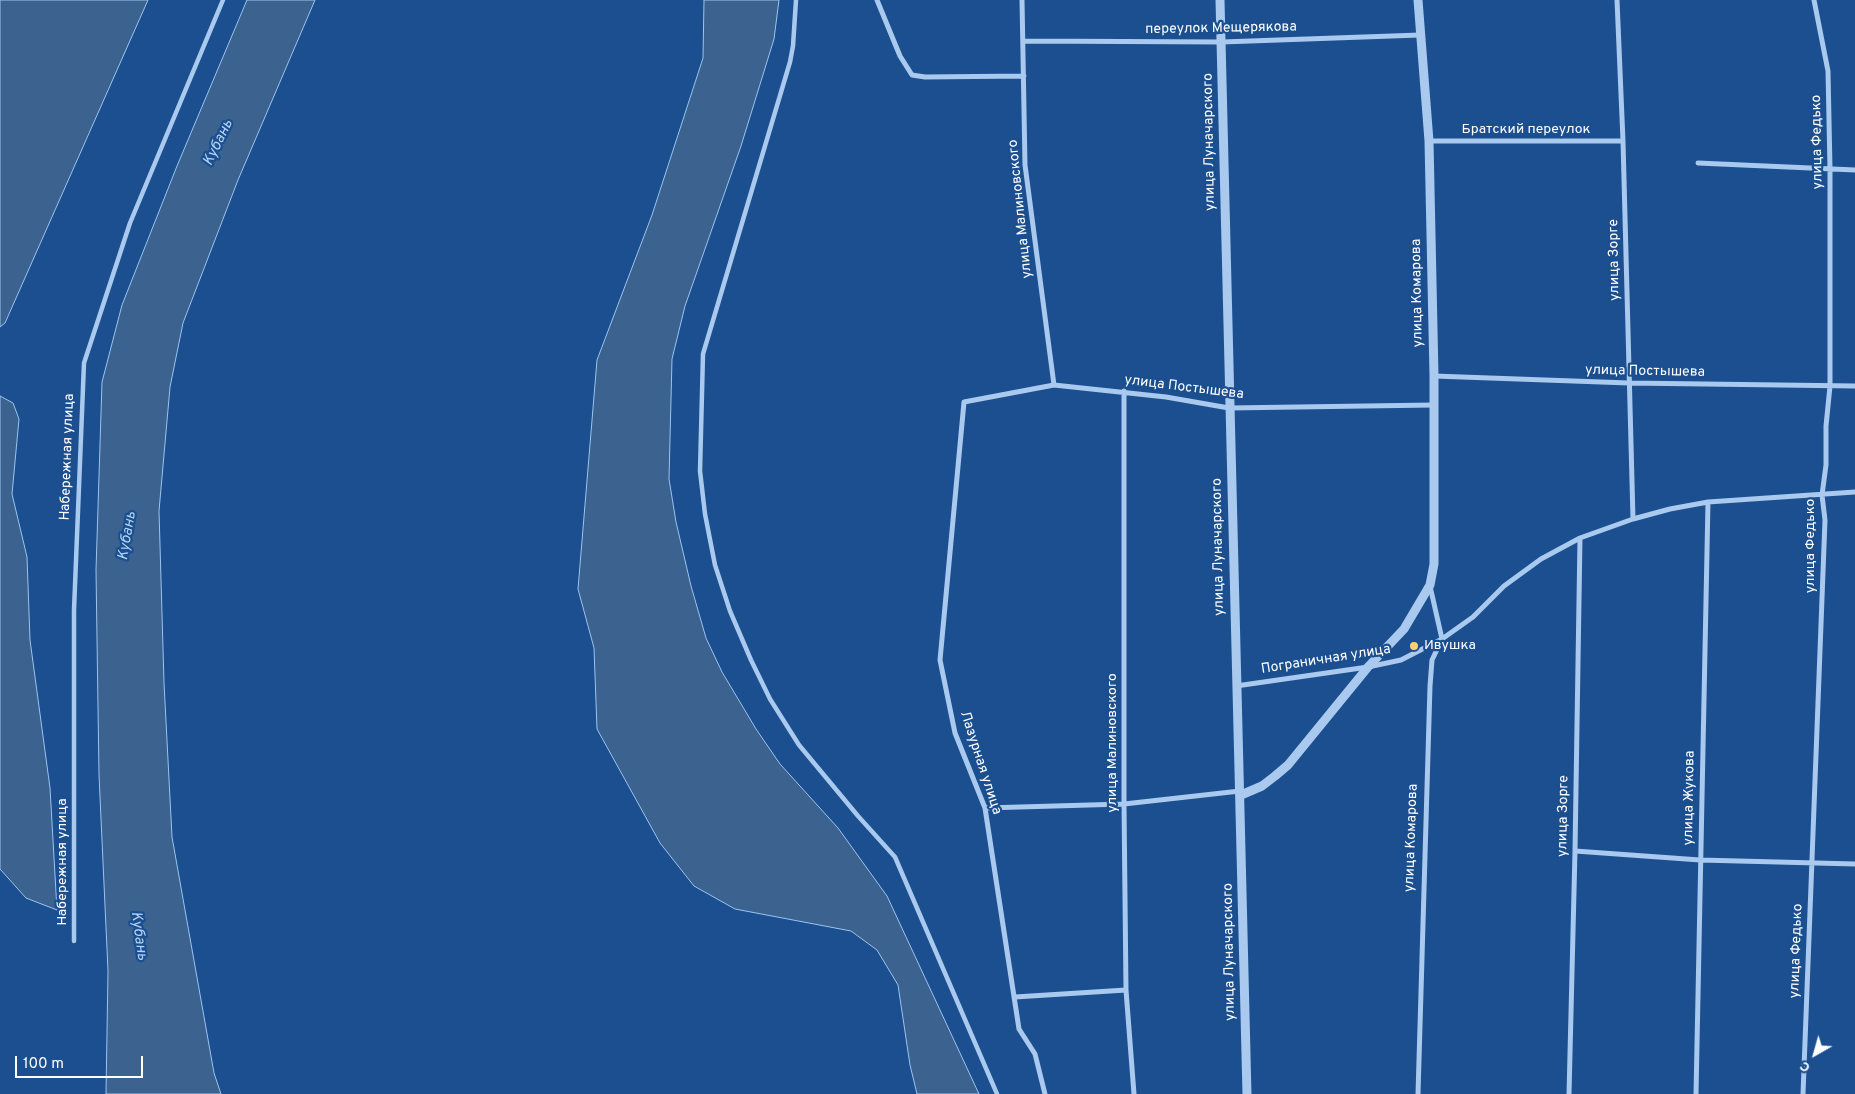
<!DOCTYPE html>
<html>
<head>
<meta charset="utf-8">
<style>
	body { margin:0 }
	#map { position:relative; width:1855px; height:1094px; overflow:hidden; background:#1b4f8f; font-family:Overpass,sans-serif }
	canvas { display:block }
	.north { position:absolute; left:1790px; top:1029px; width:50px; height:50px; -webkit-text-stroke:4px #1b4f8f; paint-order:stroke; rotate:218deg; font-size:14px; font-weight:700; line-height:20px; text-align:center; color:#fff }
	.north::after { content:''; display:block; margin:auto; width:18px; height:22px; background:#fff; clip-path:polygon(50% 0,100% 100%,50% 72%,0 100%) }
	.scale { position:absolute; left:15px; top:1056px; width:128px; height:22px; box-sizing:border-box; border:2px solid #fff; border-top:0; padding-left:6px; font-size:15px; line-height:18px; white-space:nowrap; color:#fff; -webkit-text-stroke:4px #1b4f8f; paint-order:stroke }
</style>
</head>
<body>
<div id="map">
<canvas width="1855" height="1094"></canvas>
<div class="north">С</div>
<div class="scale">100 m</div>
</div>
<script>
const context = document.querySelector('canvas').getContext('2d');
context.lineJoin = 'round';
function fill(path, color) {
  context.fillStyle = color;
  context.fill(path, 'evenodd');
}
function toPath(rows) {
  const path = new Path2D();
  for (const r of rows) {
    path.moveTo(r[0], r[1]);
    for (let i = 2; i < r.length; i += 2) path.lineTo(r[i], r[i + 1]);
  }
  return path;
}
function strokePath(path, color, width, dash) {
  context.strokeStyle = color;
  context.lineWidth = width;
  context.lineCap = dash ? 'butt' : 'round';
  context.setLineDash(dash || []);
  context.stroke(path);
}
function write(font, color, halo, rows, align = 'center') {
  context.font = font + ' Overpass,sans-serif';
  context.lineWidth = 4.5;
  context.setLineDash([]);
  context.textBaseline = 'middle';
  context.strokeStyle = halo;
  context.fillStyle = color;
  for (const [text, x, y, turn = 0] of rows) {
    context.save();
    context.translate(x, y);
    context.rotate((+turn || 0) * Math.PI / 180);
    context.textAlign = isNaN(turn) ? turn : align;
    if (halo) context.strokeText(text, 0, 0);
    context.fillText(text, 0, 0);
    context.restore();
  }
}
const water = toPath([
	[0,0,148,0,5,323,0,327,0,0],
	[247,0,315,0,238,180,183,323,170,387,159,511,164,683,172,837,214,1073,221,1094,106,1094,108,971,99,775,96,570,102,382,122,305,177,166,247,0],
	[704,0,779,0,774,39,741,146,685,306,672,359,669,479,676,522,691,586,706,638,722,672,756,729,780,764,838,828,887,896,979,1094,917,1094,910,1065,898,985,877,950,851,931,735,909,694,886,660,843,597,729,594,648,578,589,597,360,652,215,703,58,704,0],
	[0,396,13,403,19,419,12,494,27,557,30,640,50,788,57,910,26,898,0,869,0,396]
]);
const pedestrian = toPath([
	[796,0,793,46,790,62,703,354,700,471,705,514,715,565,730,611,751,660,770,699,799,745,858,816,895,857,997,1094],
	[74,941,74,610,84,363,130,223,223,0]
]);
const minor = toPath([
	[877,0,900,56,912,75,925,77,1024,76],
	[1022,0,1025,165,1054,385],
	[1617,0,1623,141,1633,519],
	[1023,41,1222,42,1420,35],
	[1429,141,1623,141],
	[1698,163,1855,170],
	[1434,376,1629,383,1855,386],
	[1124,391,1124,804,1126,990,1134,1094],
	[1236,686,1368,667,1401,660,1442,639,1473,617,1504,586,1541,559,1580,538,1633,519,1670,509,1708,502,1855,492],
	[985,808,1124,804,1240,791],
	[1575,851,1700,860,1855,864],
	[1015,997,1126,990],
	[1045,1094,1035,1054,1019,1029,985,808,955,733,940,660,964,402,1054,385,1166,397,1229,408,1433,405],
	[1418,1094,1430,686,1432,660,1442,639,1430,586],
	[1569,1094,1575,851,1580,538],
	[1696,1094,1708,502],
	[1803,1094,1825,520,1822,495,1826,465,1826,426,1830,386,1830,169,1828,71,1814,0]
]);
const tertiary = toPath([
	[1220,0,1247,1094],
	[1241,795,1262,786,1275,776,1288,765,1368,667,1404,629,1430,585,1434,564,1434,376,1429,141,1418,0]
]);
const markers = [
	[1414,646,5,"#ffd166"]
];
const streetNames = [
	["переулок Мещерякова",1221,29,-1],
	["Братский переулок",1526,130],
	["улица Луначарского",1210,142,-91],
	["улица Федько",1818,142,-91],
	["улица Малиновского",1021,209,-96],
	["улица Зорге",1615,260,-91],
	["улица Комарова",1418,293,-91],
	["улица Постышева",1645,372,1],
	["улица Постышева",1184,388,7],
	["Набережная улица",68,457,-88],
	["улица Федько",1811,546,-90],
	["улица Луначарского",1219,547,-91],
	["Пограничная улица",1326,660,-9],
	["улица Малиновского",1113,743,-90],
	["Лазурная улица",980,763,72],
	["улица Жукова",1690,798,-89],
	["улица Зорге",1564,816,-89],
	["улица Комарова",1412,838,-88],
	["Набережная улица",63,862,-90],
	["улица Федько",1797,951,-88],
	["улица Луначарского",1230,952,-91]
];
const poiNames = [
	["Ивушка",1424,646]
];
const waterNames = [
	["Кубань",219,143,-64],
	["Кубань",128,536,-80],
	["Кубань",138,936,82]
];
fill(water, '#3c6290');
strokePath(water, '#9cc4f0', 1);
strokePath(pedestrian, '#a9c9ee', 4.5);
strokePath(minor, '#a9c9ee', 5);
strokePath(tertiary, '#a9c9ee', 9);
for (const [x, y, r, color] of markers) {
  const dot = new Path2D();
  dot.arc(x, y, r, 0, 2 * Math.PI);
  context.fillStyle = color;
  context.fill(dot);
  strokePath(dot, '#1b4f8f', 2);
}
write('14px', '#fff', '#1b4f8f', streetNames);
write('14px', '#fff', '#1b4f8f', poiNames, 'left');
write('italic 15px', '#b5d3f5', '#1b4f8f', waterNames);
</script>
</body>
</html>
